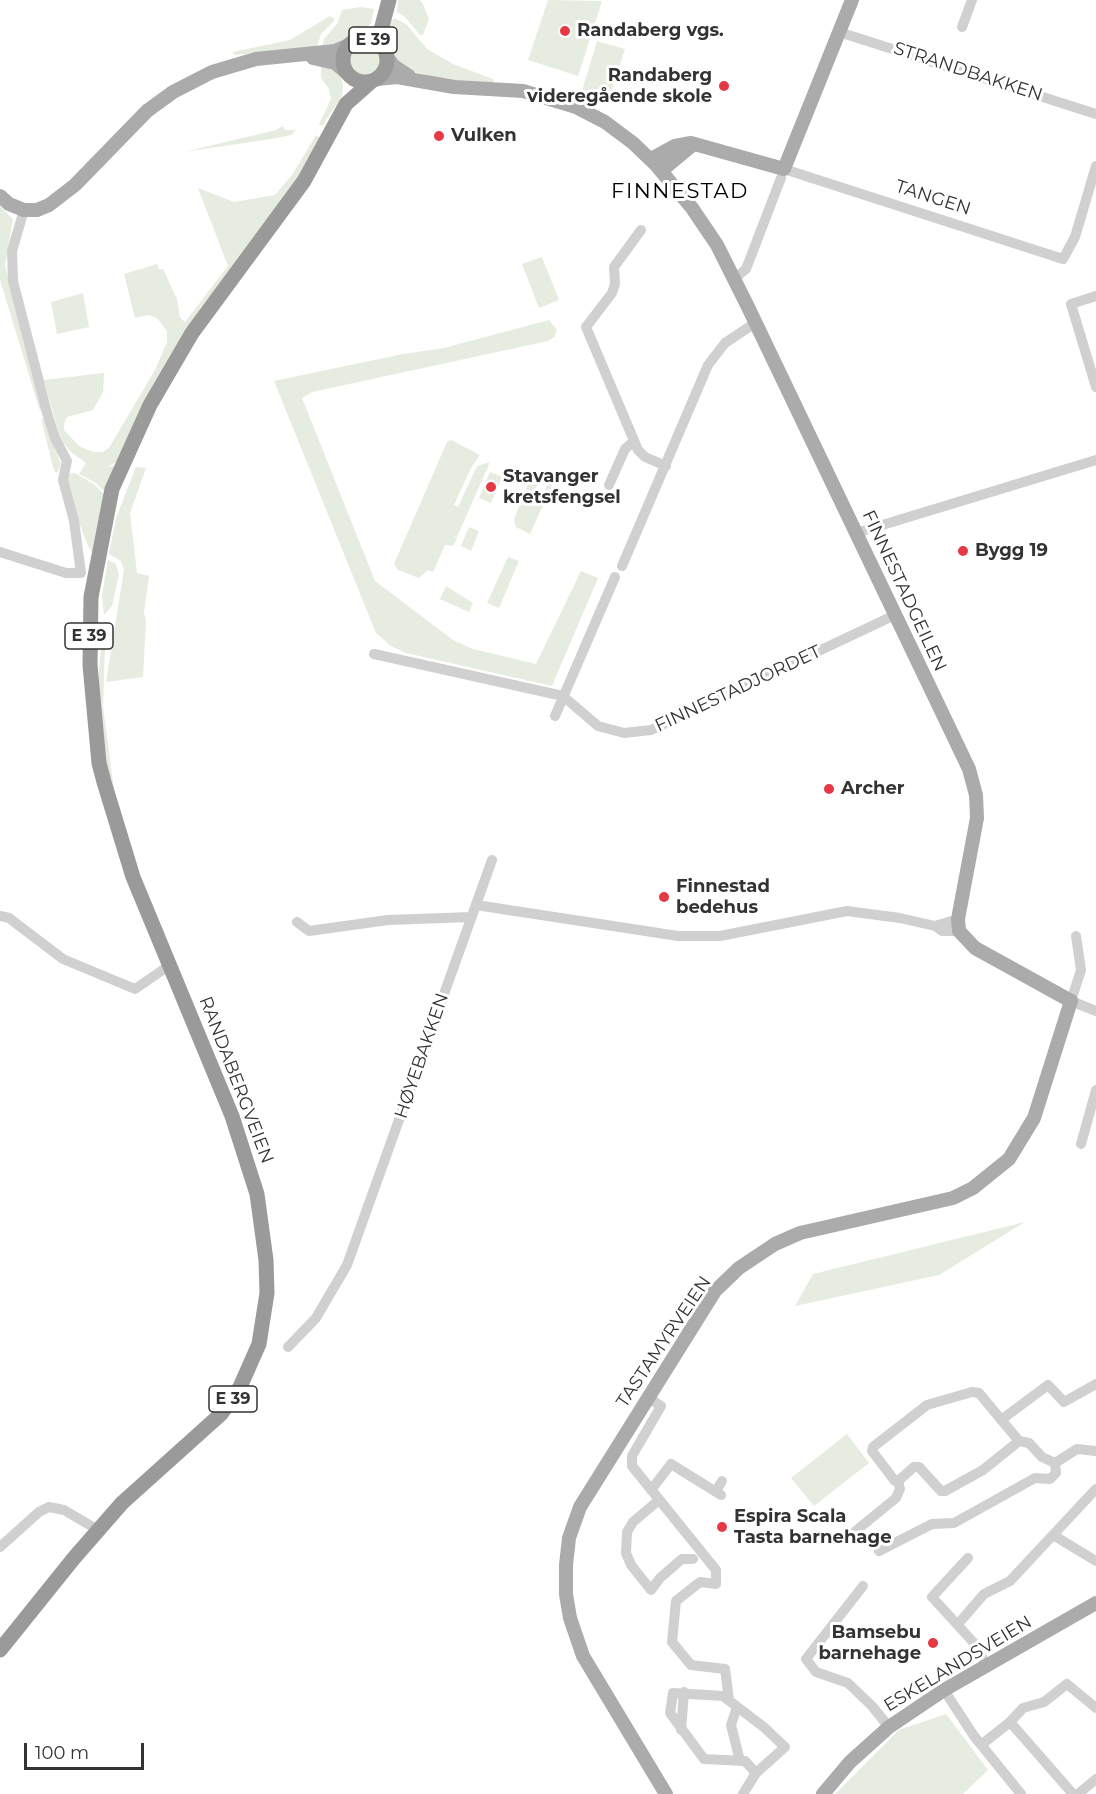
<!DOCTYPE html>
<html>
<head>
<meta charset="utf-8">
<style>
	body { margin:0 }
	#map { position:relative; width:1096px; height:1794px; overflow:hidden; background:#fff; font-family:Montserrat,sans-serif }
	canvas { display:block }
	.scale { position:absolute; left:24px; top:1743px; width:120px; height:27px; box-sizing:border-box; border:3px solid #333; border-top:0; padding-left:8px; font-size:18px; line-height:21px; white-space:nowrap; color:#333; -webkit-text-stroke:4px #fff; paint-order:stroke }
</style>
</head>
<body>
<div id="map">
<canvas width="1096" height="1794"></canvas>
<div class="scale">100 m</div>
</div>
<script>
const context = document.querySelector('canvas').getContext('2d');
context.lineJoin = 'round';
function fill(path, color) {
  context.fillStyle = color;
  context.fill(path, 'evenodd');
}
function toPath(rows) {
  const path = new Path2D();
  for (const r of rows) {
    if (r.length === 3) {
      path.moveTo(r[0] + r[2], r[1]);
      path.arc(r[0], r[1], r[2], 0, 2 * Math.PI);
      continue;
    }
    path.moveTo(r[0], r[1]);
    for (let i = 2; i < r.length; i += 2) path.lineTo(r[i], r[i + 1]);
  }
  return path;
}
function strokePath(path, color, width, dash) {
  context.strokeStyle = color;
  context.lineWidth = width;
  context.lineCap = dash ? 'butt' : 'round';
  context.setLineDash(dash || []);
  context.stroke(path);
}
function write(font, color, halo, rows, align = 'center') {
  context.font = font + ' Montserrat,sans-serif';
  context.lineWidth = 6;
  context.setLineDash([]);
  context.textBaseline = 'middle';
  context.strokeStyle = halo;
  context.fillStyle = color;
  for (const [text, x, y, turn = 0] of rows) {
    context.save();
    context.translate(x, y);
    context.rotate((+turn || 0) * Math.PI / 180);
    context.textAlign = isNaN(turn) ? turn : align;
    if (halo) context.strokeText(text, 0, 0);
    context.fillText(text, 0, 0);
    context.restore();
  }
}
const green = toPath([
	[398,0,420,0,423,4,429,19,423,35,420,35,405,17,397,12],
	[548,0,602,1,578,76,528,60],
	[360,7,374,9,371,24,334,46,322,47,324,39,337,24,342,10],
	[330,16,334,18,334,21,321,34,317,47,234,55,233,52,290,40],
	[395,18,407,25,427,49,453,64,493,79,494,83,454,82,407,70,393,56,388,45,388,24],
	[597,41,625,49,609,99,582,91],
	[365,61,15],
	[321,66,333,68,341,77,343,85,342,96,322,126,319,124,331,99,329,89,321,78],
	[283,126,285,130,296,130,291,135,271,139,184,152,276,130],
	[316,135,320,138,317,149,117,462,107,467,115,466,106,493,96,483,79,474,86,463,71,452,61,440,33,344,34,342,44,380,104,373,103,392,93,410,67,417,64,424,64,430,79,446,93,452,103,452,109,448,155,370,167,342,167,331,157,318,149,315,135,318,124,274,157,264,159,269,163,269,177,299,180,318,185,322,228,266,198,188,234,202,275,195,292,175],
	[0,206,13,219,5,265,41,409,40,411,0,280],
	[542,257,559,300,539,308,522,264],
	[83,293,89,327,57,334,51,302],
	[549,320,557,330,554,337,548,341,312,392,302,398,375,581,453,640,473,649,536,664,581,571,598,578,552,686,406,653,391,646,376,633,274,381,403,354,444,348],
	[41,418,44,420,61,464,58,472,55,472,53,467],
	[451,440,480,455,471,468,454,505,458,507,477,466,490,462,457,537,450,535,457,538,453,546,445,545,433,572,428,570,419,578,398,570,394,564,447,442],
	[136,467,146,468,130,513,137,573,149,576,144,613,146,621,143,677,106,682,124,570,121,561,109,554,116,518],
	[490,472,502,477,491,503,479,498],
	[75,473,95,485,104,494,92,552,88,546,76,515,67,481,69,474],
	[533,473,553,483,530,534,516,527,514,520,520,504,538,506,547,485,539,482,528,501,521,501],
	[469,527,479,531,471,551,461,546],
	[508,557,519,561,499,608,487,603],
	[108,560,116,564,119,574,112,606,104,615,102,595],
	[446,586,473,603,469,612,440,599],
	[102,638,105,647,103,706,114,790,106,765,98,681],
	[1025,1222,939,1275,795,1306,813,1274],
	[847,1434,869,1463,814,1506,791,1478],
	[946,1714,988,1770,963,1794,835,1794,899,1730]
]);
const minor = toPath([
	[962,27,972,0],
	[839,32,1096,114],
	[784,169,1063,259,1075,237,1096,166],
	[641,230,614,267,615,284,612,293,586,327,638,450,645,457,666,466],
	[734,279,746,269,781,178],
	[1096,296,1071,304,1096,387],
	[609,485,625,449,634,441],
	[856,533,1096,460],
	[0,552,66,573,81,573,74,521,63,480,67,461,55,438,47,413,13,281,12,251,24,210],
	[622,566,708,365,725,343,755,323],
	[374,654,563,696,598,726,624,733,651,730,895,615],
	[555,716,615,577],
	[476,905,678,936,720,936,847,911,900,918,935,926,942,931,959,931],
	[0,916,9,918,63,959,135,989,170,965],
	[297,922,309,931,388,920,471,917],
	[935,926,958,919],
	[1076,936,1081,970,1071,1001,1096,1011],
	[1081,1144,1096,1090],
	[288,1347,316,1318,347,1265,492,860],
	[972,1392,979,1393,1019,1441,983,1470,945,1491,941,1491,919,1467,914,1467,898,1481,895,1481,872,1451,873,1447,927,1405,972,1392],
	[647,1397,661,1406,632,1456,632,1466,716,1570,716,1584,700,1582,676,1601,672,1642,691,1665,725,1669,729,1700],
	[1001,1420,1048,1385,1064,1402,1096,1384],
	[1019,1441,1029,1443,1042,1457,1055,1463,1077,1449,1096,1451],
	[651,1490,671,1464,721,1495],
	[716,1491,722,1481],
	[659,1500,633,1522,627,1532,626,1553,631,1565,651,1590,660,1578,682,1559,693,1559],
	[852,1534,896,1498,900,1489,898,1481],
	[1053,1535,1096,1561],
	[0,1547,39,1512,49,1507,64,1510,98,1530],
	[879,1551,932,1524,954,1523,1035,1478,1050,1479,1056,1473,1055,1463],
	[968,1558,932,1597,974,1643,987,1666],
	[863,1586,806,1659,816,1672,848,1683,872,1706,889,1727],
	[958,1624,984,1594,1010,1581,1096,1489],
	[944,1690,974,1736,1021,1794],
	[737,1707,731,1725,740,1761],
	[1010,1722,1073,1794],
	[681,1730,684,1692],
	[981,1745,1010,1722,1023,1708,1044,1702,1067,1684,1096,1708],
	[743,1794,756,1773,785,1747,765,1728,723,1696,673,1693,670,1713,704,1759,745,1761,756,1773],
	[1078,1794,1096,1779]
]);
const major = toPath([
	[386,56,394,66,409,76],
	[313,58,335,63,348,74],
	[377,79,397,77,454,87,523,91,576,107,605,122,633,143,656,165,692,208,717,245,748,307,969,769,976,795,977,818,958,919,959,931,975,948,1071,1001,1034,1118,1009,1159,973,1188,953,1198,800,1233,775,1244,739,1268,715,1291,580,1507,569,1538,566,1565,566,1594,570,1618,583,1656,666,1794],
	[651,159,675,146,691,143,784,169,852,0],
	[661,171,691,146],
	[0,196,9,204,24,210,37,210,49,205,75,185,147,111,173,92,212,72,256,59,335,51,349,45],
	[823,1794,850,1762,889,1727,944,1690,1096,1603]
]);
const highway = toPath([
	[365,60,22],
	[382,46,381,30,389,0],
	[0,1650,74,1558,122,1503,221,1414,240,1387,259,1344,267,1293,266,1260,257,1194,232,1116,133,877,104,782,99,763,90,665,91,597,112,489,150,405,192,333,304,181,346,104,372,81]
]);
const markers = [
	[565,31,6,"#e63946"],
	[724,86,6,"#e63946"],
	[439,136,6,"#e63946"],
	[491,487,6,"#e63946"],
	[963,551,6,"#e63946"],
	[829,789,6,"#e63946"],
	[664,897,6,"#e63946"],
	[722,1527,6,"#e63946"],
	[933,1643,6,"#e63946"]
];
const shields = [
	[373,40,48],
	[89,636,48],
	[233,1399,48]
];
const shieldNames = [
	["E 39",373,40],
	["E 39",89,636],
	["E 39",233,1399]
];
const poiNames = [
	["Randaberg vgs.",577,31],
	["Randaberg",712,76,"right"],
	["videregående skole",712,97,"right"],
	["Vulken",451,136],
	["Stavanger",503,477],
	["kretsfengsel",503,498],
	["Bygg 19",975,551],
	["Archer",841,789],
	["Finnestad",676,887],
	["bedehus",676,908],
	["Espira Scala",734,1517],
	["Tasta barnehage",734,1538],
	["Bamsebu",921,1633,"right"],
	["barnehage",921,1654,"right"]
];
const streetNames = [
	["STRANDBAKKEN",968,72,18],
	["TANGEN",933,198,18],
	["FINNESTADGEILEN",904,591,65],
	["FINNESTADJORDET",738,689,-25],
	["HØYEBAKKEN",422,1056,-71],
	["RANDABERGVEIEN",236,1080,69],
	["TASTAMYRVEIEN",664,1342,-56],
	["ESKELANDSVEIEN",958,1664,-31]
];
const quarterNames = [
	["FINNESTAD",680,192]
];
fill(green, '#e6ecdf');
strokePath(minor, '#d0d0d0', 10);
strokePath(major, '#ababab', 14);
strokePath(highway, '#9a9a9a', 15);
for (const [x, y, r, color] of markers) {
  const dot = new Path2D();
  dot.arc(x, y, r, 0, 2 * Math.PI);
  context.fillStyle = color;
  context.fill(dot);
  strokePath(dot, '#fff', 2);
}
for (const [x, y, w] of shields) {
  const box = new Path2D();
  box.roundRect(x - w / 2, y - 13, w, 26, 4.5);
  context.fillStyle = '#fff';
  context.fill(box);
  strokePath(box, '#333', 1.5);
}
write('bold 16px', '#333', null, shieldNames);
write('bold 18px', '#333', '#fff', poiNames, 'left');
write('18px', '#333', '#fff', streetNames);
context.letterSpacing = '1.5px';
write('21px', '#000', '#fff', quarterNames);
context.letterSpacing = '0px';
</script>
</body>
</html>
